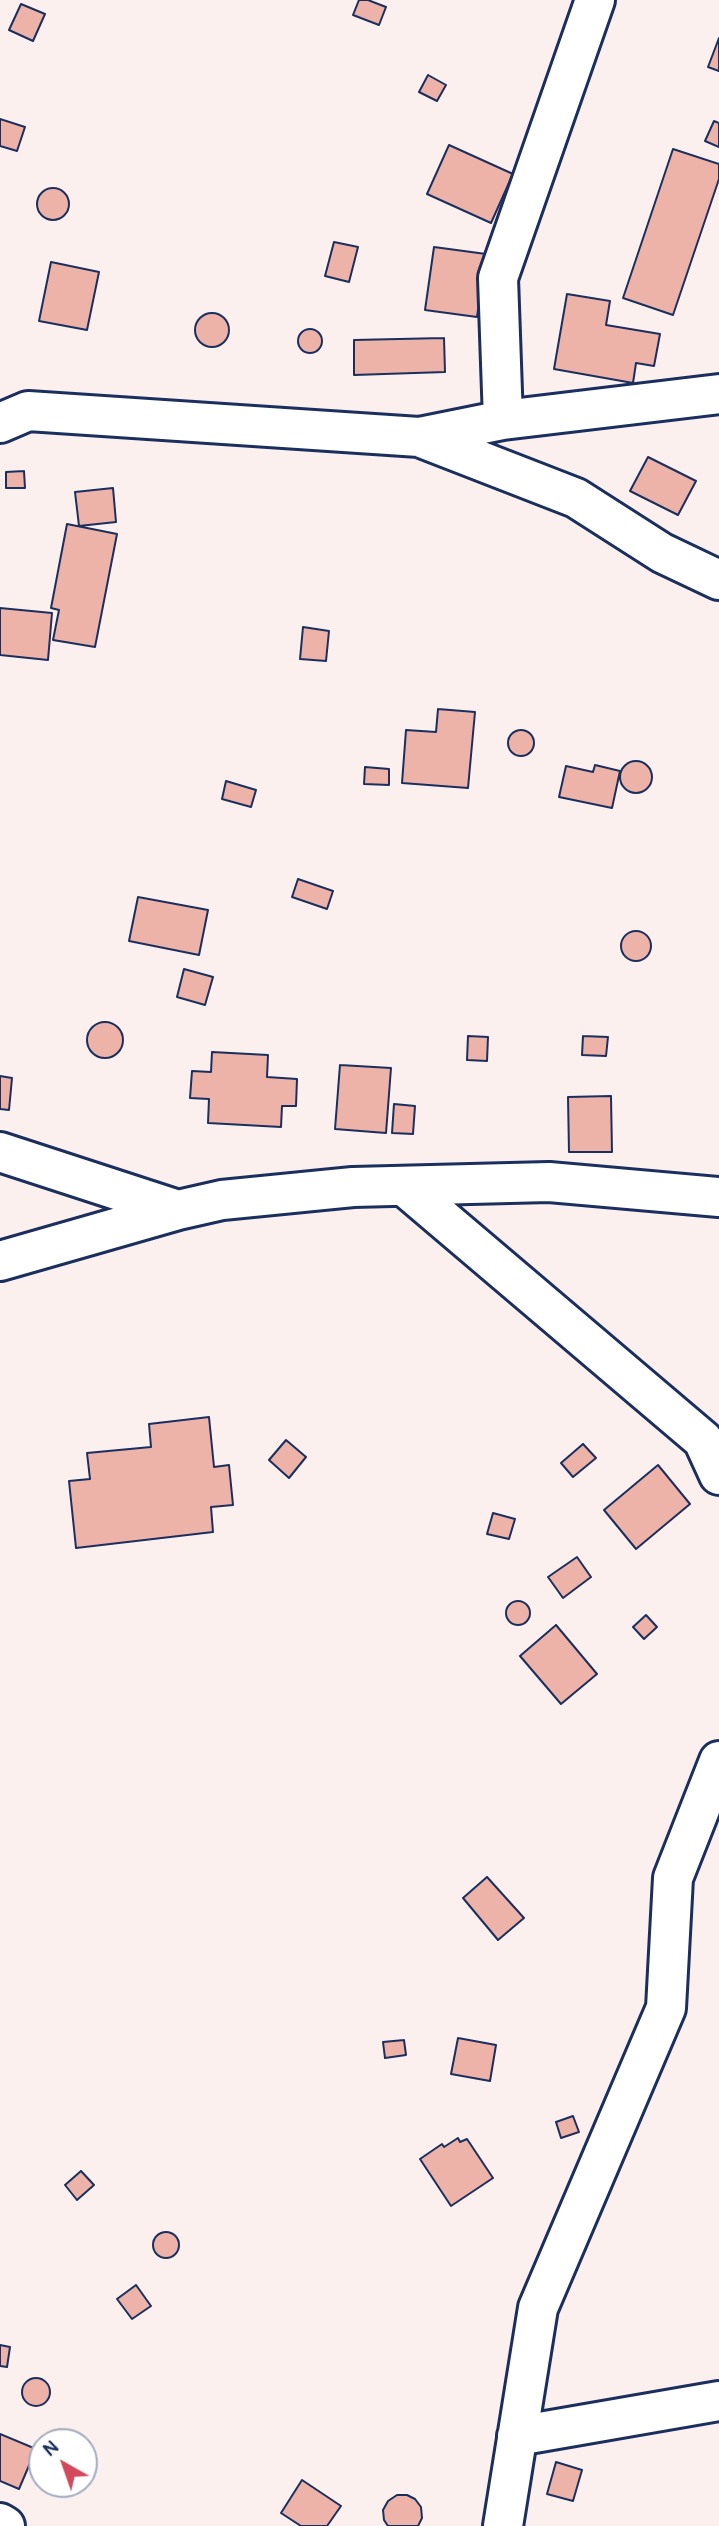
<!DOCTYPE html>
<html>
<head>
<meta charset="utf-8">
<style>
	body { margin:0 }
	#map { position:relative; width:719px; height:2526px; overflow:hidden; background:#fbf0ee; font-family:Pangolin,sans-serif }
	canvas { display:block }
	.north { position:absolute; left:28px; top:2428px; width:70px; height:70px; box-sizing:border-box; background:#fff; border:2px solid #a4acbf; border-radius:50%; rotate:320deg; font-size:19px; font-weight:700; line-height:28px; text-align:center; color:#1b2f5e }
	.north::after { content:''; display:block; margin:auto; width:24px; height:32px; background:#d1495b; clip-path:polygon(50% 0,100% 100%,50% 72%,0 100%) }
</style>
</head>
<body>
<div id="map">
<canvas width="719" height="2526"></canvas>
<div class="north">N</div>
</div>
<script>
const context = document.querySelector('canvas').getContext('2d');
context.lineJoin = 'round';
function fill(path, color) {
  context.fillStyle = color;
  context.fill(path, 'evenodd');
}
function toPath(rows) {
  const path = new Path2D();
  for (const r of rows) {
    if (r.length === 3) {
      path.moveTo(r[0] + r[2], r[1]);
      path.arc(r[0], r[1], r[2], 0, 2 * Math.PI);
      continue;
    }
    path.moveTo(r[0], r[1]);
    for (let i = 2; i < r.length; i += 2) path.lineTo(r[i], r[i + 1]);
  }
  return path;
}
function strokePath(path, color, width, dash) {
  context.strokeStyle = color;
  context.lineWidth = width;
  context.lineCap = dash ? 'butt' : 'round';
  context.setLineDash(dash || []);
  context.stroke(path);
}
const building = toPath([
	[359,0,368,0,386,7,379,25,353,15,359,0],
	[21,4,45,14,33,41,9,30,21,4],
	[719,38,719,71,708,67,719,38],
	[428,75,446,85,437,101,419,92,428,75],
	[0,119,25,127,17,151,0,146,0,119],
	[714,121,719,123,719,147,705,141,714,121],
	[449,145,513,174,491,223,427,194,449,145],
	[673,149,719,164,719,179,673,315,623,298,673,149],
	[53,204,16],
	[334,242,358,247,349,282,325,276,334,242],
	[434,247,486,254,477,317,425,310,434,247],
	[51,262,99,272,87,330,39,321,51,262],
	[567,294,610,301,606,325,660,334,654,366,636,363,633,383,554,369,567,294],
	[212,330,17],
	[310,341,12],
	[444,338,445,372,354,375,354,340,444,338],
	[648,457,696,481,678,515,630,491,648,457],
	[24,471,25,488,6,488,6,472,24,471],
	[113,488,116,522,79,526,75,492,113,488],
	[67,524,117,534,95,647,53,640,59,610,51,608,67,524],
	[0,608,52,613,48,660,0,655,0,608],
	[303,627,329,631,326,661,300,659,303,627],
	[438,709,475,712,468,788,402,783,406,730,436,732,438,709],
	[521,743,13],
	[636,777,16],
	[595,765,620,771,612,808,559,797,566,766,593,772,595,765],
	[365,767,389,769,389,785,364,784,365,767],
	[226,781,256,790,251,807,222,799,226,781],
	[298,879,333,891,327,909,292,897,298,879],
	[138,897,208,910,199,955,129,941,138,897],
	[636,946,15],
	[184,969,213,977,205,1005,177,997,184,969],
	[105,1040,18],
	[468,1036,488,1037,487,1061,467,1060,468,1036],
	[583,1036,608,1037,606,1056,582,1055,583,1036],
	[212,1052,268,1055,267,1077,297,1079,296,1106,282,1106,281,1127,208,1123,209,1099,190,1098,192,1071,211,1072,212,1052],
	[340,1065,391,1068,386,1133,335,1129,340,1065],
	[0,1076,12,1078,9,1110,0,1109,0,1076],
	[611,1096,612,1152,569,1152,568,1097,611,1096],
	[394,1104,415,1106,413,1134,392,1133,394,1104],
	[209,1417,214,1467,229,1465,233,1505,211,1507,213,1532,76,1548,69,1481,90,1479,87,1453,151,1447,149,1424,209,1417],
	[286,1440,306,1457,289,1478,269,1460,286,1440],
	[583,1444,596,1458,573,1477,561,1463,583,1444],
	[658,1465,690,1504,636,1549,604,1510,658,1465],
	[493,1513,515,1519,509,1539,487,1534,493,1513],
	[577,1557,591,1577,563,1598,548,1577,577,1557],
	[518,1613,12],
	[646,1615,657,1627,644,1639,633,1627,646,1615],
	[556,1625,597,1674,561,1704,520,1656,556,1625],
	[487,1877,524,1918,498,1940,463,1898,487,1877],
	[458,2038,496,2045,490,2081,451,2074,458,2038],
	[404,2040,406,2055,385,2058,383,2042,404,2040],
	[573,2116,579,2132,561,2138,556,2122,573,2116],
	[458,2138,460,2142,467,2139,493,2178,451,2206,420,2159,442,2144,444,2147,458,2138],
	[81,2171,94,2185,77,2200,65,2185,81,2171],
	[166,2245,13],
	[136,2285,151,2306,132,2319,117,2299,136,2285],
	[0,2345,10,2347,7,2367,0,2366,0,2345],
	[36,2392,14],
	[0,2434,36,2449,19,2489,0,2481,0,2434],
	[556,2462,582,2470,573,2501,547,2494,556,2462],
	[302,2480,341,2506,327,2526,301,2526,281,2513,302,2480],
	[397,2495,407,2495,415,2499,421,2507,422,2518,418,2526,388,2526,384,2520,383,2510,388,2501,397,2495]
]);
const minor = toPath([
	[503,420,498,278,595,0],
	[0,423,28,411,419,437,503,420,719,394],
	[419,437,576,498,662,553,719,580],
	[0,1152,178,1210,222,1200,353,1187,549,1182,719,1197],
	[404,1186,703,1440,719,1475],
	[0,1261,178,1210],
	[517,2436,719,2401],
	[0,2523,5,2526],
	[503,2526,538,2308,666,2008,673,1878,719,1761]
]);
fill(building, '#edb3a8');
strokePath(building, '#1b2f5e', 2);
strokePath(minor, '#1b2f5e', 44);
strokePath(minor, '#fff', 38);
</script>
</body>
</html>
